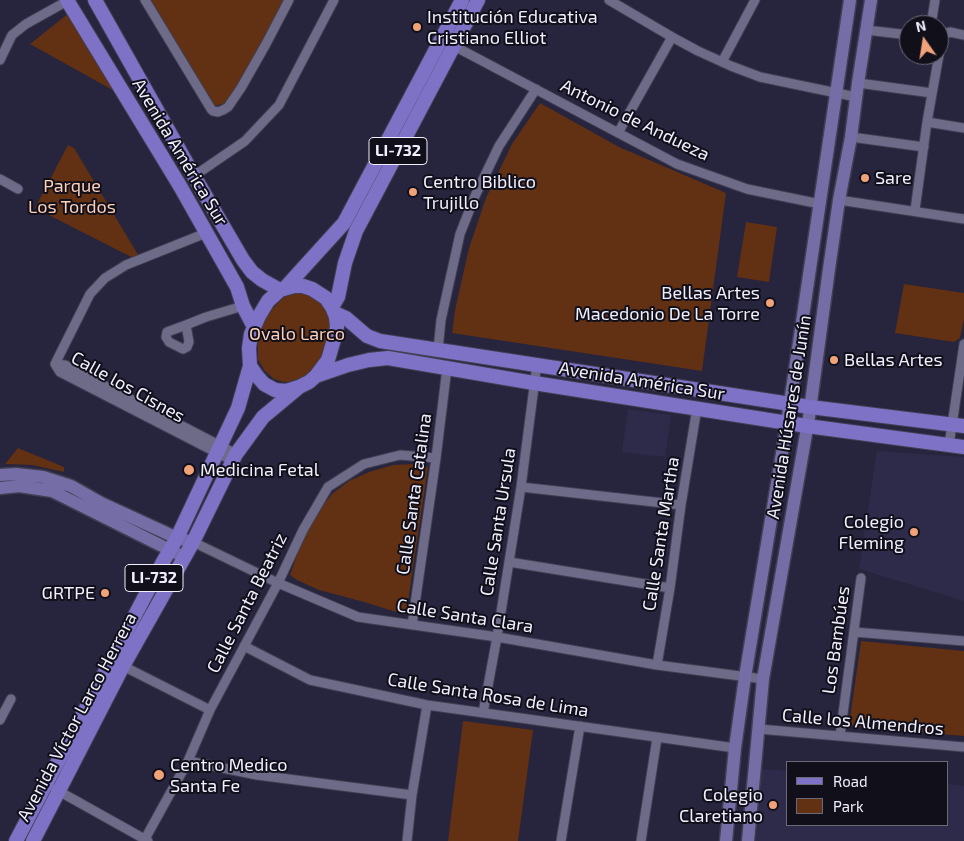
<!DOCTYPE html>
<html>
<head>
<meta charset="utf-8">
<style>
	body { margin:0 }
	#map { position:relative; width:964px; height:841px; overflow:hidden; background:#27243d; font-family:"Exo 2",sans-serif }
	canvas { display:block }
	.legend { position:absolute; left:786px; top:761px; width:162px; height:65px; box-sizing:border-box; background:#100f1a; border:1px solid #6a6975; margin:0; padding:6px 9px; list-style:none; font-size:15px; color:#f0effd }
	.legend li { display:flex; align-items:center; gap:10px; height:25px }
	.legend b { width:25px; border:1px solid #6a6975 }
	.north { position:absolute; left:899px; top:15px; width:50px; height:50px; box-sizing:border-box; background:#100f1a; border:1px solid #6a6975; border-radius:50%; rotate:347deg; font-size:14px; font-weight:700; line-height:20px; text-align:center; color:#f0effd }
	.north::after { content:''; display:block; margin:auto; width:18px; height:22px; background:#f0a279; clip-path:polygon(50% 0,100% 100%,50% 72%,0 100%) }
</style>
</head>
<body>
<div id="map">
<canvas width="964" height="841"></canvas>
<ul class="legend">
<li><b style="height:6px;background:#7d72c5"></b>Road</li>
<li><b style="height:14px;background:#623012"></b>Park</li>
</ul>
<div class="north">N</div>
</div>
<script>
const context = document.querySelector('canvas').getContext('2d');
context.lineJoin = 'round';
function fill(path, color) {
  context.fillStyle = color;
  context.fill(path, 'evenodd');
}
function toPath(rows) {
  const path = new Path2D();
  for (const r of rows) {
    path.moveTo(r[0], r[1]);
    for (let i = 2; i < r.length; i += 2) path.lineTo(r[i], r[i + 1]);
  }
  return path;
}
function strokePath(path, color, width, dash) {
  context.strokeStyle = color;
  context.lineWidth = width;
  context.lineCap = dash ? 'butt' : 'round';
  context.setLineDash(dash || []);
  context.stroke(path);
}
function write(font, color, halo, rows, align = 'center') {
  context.font = font + ' "Exo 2",sans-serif';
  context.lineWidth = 4;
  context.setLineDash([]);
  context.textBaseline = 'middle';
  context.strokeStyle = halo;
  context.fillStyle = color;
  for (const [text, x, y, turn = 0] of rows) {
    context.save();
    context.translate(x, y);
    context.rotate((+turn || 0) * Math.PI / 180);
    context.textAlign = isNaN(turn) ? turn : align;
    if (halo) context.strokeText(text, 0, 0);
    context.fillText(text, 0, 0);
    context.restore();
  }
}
const built = toPath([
	[628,409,671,415,665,457,622,452],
	[877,451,964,457,964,601,859,569],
	[762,769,788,771,788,825,948,825,948,784,964,786,964,841,756,841]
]);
const green = toPath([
	[146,0,285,0,232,97,222,104,212,107],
	[69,13,118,93,30,44],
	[540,103,619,147,726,193,702,371,452,333,455,310,469,248,486,198,512,144],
	[68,145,74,148,143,263,35,208],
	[746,222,777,227,769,282,737,277],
	[904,284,964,293,964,319,960,338,954,342,895,333],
	[306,289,333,313,329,347,317,365,309,373,301,378,294,381,284,382,274,379,264,370,258,359,258,341,262,324,273,308,283,298,294,290],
	[18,448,64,467,64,472,32,465,5,464],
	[415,464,428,467,406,615,364,602,319,590,297,580,290,575,307,526,332,494,349,481,369,472,393,465],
	[861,641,964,651,964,736,849,726],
	[463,721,533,730,518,841,448,841]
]);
const street = toPath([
	[145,0,211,109,213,111,218,112,223,110,228,107,241,88,266,44,289,0],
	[609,0,672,37,698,51,731,66,760,77,856,97],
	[931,25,935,0],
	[866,30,909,35],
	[939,35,942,35,950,32,964,35],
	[454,46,677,164,747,189,820,204],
	[939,52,942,35],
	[0,60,12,35,26,24,69,0],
	[722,62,755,0],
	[858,83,932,93],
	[927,122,964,128],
	[618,133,672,37],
	[851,137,924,147],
	[194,176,245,141,279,105,334,0],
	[0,179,18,189],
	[839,200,964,219],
	[915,210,927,122,939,55],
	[186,325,189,342,187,347,183,349,169,342,166,337,167,332,186,325,206,317,243,306],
	[438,350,441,320,460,234,475,196,499,146,536,89],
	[55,364,90,294,105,278,126,265,206,233],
	[55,364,60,372,233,461],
	[55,364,65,365,236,454],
	[949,445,964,344],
	[521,487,681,505],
	[193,542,278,583,358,617,497,637,657,665,763,679],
	[509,562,670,588],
	[412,625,436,458,447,368],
	[854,632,964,641],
	[244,646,310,680,427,705,735,748],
	[657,665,670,588,681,505,697,408],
	[123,666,210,710],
	[483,713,497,637,521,487,537,364],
	[0,720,11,699],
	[759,729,964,747],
	[840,736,861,578],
	[188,761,257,775,412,795],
	[55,789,148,841],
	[145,839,188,761,210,710,278,583,303,530,328,487,364,464,400,455,436,458],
	[407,841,412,795,427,705],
	[561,841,580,726],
	[641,841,657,738]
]);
const secondary = toPath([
	[0,475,16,474,43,477,71,486,101,503,177,538,193,542],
	[0,488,19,486,52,491,184,557],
	[726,841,735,748,745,677,787,423,850,0],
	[748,841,763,679,809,417,829,269,839,200,851,137,858,83,871,0]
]);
const primary = toPath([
	[67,0,180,186,237,287,243,306,254,327],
	[95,0,194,176,243,260,252,272,262,280,280,290],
	[294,286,303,286,312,289,326,298,332,307,336,317,337,327,335,336,328,360,316,376,309,382,299,387,286,391,275,390,264,384,257,376,250,366,249,348,251,334,259,316,268,301,280,290,294,286],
	[285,288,344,223,462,0],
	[332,307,338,297,345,263,356,231,478,0],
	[335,313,346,318,367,336,380,341,810,407,964,426],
	[316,376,348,365,369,360,388,358,534,383,807,426,964,447],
	[16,841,164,560,177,538,238,408,250,366],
	[33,841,123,666,193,542,236,454,263,417,299,387]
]);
const markers = [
	[417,27,5,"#f0a279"],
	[865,178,5,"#f0a279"],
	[413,192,5,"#f0a279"],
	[770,303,5,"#f0a279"],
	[834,360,5,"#f0a279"],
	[189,470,6,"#f0a279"],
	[914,532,5,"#f0a279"],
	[105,593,5,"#f0a279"],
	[159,775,6,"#f0a279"],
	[773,805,5,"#f0a279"]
];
const shields = [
	[398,151,58],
	[154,578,58]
];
const shieldNames = [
	["LI-732",398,151],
	["LI-732",154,578]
];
const poiNames = [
	["Institución Educativa",427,17],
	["Cristiano Elliot",427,38],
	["Sare",875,178],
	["Centro Biblico",423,182],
	["Trujillo",423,203],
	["Bellas Artes",760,293,"right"],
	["Macedonio De La Torre",760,314,"right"],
	["Bellas Artes",844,360],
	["Medicina Fetal",200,470],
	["Colegio",904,522,"right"],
	["Fleming",904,543,"right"],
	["GRTPE",95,593,"right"],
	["Centro Medico",170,765],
	["Santa Fe",170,786],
	["Colegio",763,795,"right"],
	["Claretiano",763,816,"right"]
];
const streetNames = [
	["Antonio de Andueza",635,120,26],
	["Avenida América Sur",180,152,59],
	["Avenida América Sur",642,381,9],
	["Calle los Cisnes",128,387,29],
	["Avenida Húsares de Junín",789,417,-81],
	["Calle Santa Catalina",414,494,-82],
	["Calle Santa Ursula",498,522,-81],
	["Calle Santa Martha",661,534,-81],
	["Calle Santa Beatriz",247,603,-63],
	["Calle Santa Clara",465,616,9],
	["Los Bambúes",836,640,-82],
	["Calle Santa Rosa de Lima",488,695,9],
	["Avenida Víctor Larco Herrera",77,717,-62],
	["Calle los Almendros",863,722,5]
];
const parkNames = [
	["Parque",72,186],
	["Los Tordos",72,207],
	["Ovalo Larco",297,334]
];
fill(built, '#2e2b4a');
fill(green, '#623012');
strokePath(street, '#413f53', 11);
strokePath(secondary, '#413f53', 15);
strokePath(primary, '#413f53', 16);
strokePath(street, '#6d6b88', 9);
strokePath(secondary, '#756ea6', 12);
strokePath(primary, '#7d72c5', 14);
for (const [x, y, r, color] of markers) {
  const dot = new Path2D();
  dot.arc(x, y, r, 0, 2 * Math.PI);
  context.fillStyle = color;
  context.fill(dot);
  strokePath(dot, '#100f1a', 2);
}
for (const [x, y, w] of shields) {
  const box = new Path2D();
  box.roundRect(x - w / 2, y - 13.5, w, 27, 4);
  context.fillStyle = '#100f1a';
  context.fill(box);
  strokePath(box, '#f0effd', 1);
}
write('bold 16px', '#f0effd', null, shieldNames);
write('18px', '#f0effd', '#100f1a', poiNames, 'left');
write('18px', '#f0effd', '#100f1a', streetNames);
write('18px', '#fecfb8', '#100f1a', parkNames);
</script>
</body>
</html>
